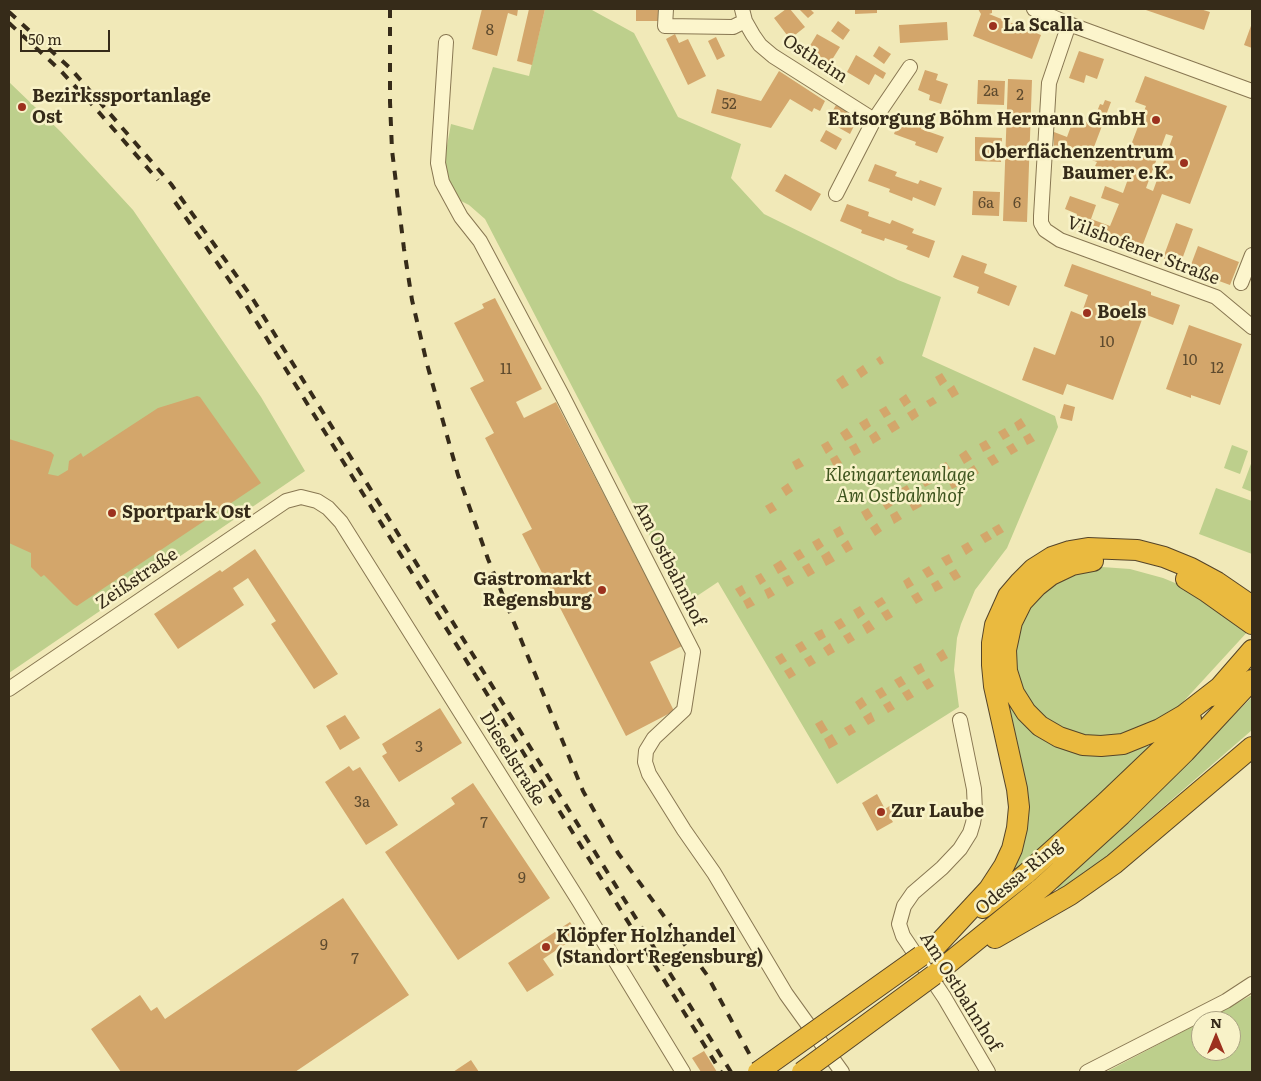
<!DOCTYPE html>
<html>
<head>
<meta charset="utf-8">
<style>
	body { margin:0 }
	#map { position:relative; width:1261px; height:1081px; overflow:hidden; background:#f1e9b8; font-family:Literata,serif }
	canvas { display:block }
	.frame { position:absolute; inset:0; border:10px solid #362b19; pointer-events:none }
	.north { position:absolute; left:1191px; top:1011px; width:50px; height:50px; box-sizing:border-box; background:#f8f2c8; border:1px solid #aaa282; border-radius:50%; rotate:0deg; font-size:14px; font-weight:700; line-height:20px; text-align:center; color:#362b19 }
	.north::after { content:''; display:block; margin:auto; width:18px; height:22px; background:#9c311e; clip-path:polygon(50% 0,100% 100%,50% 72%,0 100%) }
	.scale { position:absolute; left:20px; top:30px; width:90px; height:22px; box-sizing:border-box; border:2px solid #362b19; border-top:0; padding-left:6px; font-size:15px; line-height:18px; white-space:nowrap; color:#362b19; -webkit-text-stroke:4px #f8f2c8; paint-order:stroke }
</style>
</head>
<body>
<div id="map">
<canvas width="1261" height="1081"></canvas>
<div class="frame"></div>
<div class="north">N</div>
<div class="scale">50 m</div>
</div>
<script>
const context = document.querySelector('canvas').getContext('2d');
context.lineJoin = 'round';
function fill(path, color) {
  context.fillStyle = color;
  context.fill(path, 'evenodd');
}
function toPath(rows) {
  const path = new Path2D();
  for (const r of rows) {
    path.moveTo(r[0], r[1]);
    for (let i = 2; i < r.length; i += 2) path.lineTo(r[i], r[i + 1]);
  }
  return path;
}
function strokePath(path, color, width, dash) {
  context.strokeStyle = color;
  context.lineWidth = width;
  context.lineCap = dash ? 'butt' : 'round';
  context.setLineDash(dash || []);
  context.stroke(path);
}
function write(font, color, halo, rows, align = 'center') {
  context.font = font + ' Literata,serif';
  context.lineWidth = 5;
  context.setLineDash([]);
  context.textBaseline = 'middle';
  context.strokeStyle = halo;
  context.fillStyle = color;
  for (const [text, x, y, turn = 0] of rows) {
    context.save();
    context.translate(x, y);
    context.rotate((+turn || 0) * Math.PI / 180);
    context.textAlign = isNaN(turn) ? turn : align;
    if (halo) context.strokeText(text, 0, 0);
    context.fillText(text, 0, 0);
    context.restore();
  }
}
const green = toPath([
	[545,9,592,9,592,10,634,33,678,117,741,144,731,178,764,214,898,280,941,297,922,356,1055,416,1058,427,1007,548,975,590,961,624,957,638,954,670,959,707,837,784,718,582,685,604,485,219,469,205,459,200,446,174,446,151,451,124,473,130,493,67,529,76],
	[9,82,61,132,133,210,261,397,305,471,9,673],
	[1232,445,1248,451,1240,474,1224,468],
	[1252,461,1252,492,1242,488],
	[1216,488,1252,501,1252,554,1199,534],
	[1102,567,1130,569,1163,578,1180,585,1250,629,1183,702,1166,717,1131,736,1089,739,1057,728,1032,709,1013,665,1020,619,1048,586,1087,568],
	[1003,684,1035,730,1146,743,1150,748,1108,789,1016,871,1011,866,1016,855],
	[1252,697,1252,730,1092,869,1061,891,1054,886,1188,762],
	[1252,995,1252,1072,1106,1072,1201,1022,1201,1051,1231,1051,1231,1021,1203,1021]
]);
const building = toPath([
	[482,9,518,9,517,16,508,13,497,56,472,49],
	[529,9,545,9,532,65,517,61],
	[636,9,658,9,658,21,636,21],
	[786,9,790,9,805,27,790,39,774,18],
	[799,9,810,9,814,13,808,18],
	[855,9,877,9,877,13,855,14],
	[978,9,992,9,992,13,989,14,1041,35,1032,59,973,36,981,14],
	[1143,9,1200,9,1210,12,1204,30],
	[838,21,850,30,843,40,831,31],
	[947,22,948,40,900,43,899,25],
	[1252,23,1252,48,1244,45],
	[675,34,679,43,688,39,706,76,688,85,666,39],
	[817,34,840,47,830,63,808,49],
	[716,37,725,56,717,60,708,41],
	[879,46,891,54,884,64,873,56],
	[1079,51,1104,59,1097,79,1086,75,1084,83,1069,78],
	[856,55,886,73,883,79,875,74,869,85,847,72],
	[925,70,938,74,936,80,948,84,941,104,929,100,930,95,918,90],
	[779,71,825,101,820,111,814,108,812,112,790,99,771,128,711,113,717,89,761,101],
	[1145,76,1227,106,1190,204,1162,194,1140,252,1073,225,1077,214,1065,209,1070,196,1096,205,1091,219,1110,226,1119,204,1101,198,1105,186,1123,193,1128,179,1095,166,1097,162,1054,146,1054,132,1067,137,1074,118,1092,124,1100,104,1103,105,1105,100,1111,102,1094,147,1126,158,1146,106,1135,102],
	[1166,134,1173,136,1153,191,1146,188],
	[1008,79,1032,80,1027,222,1003,221],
	[978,80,1005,81,1004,105,977,104],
	[836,105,858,118,850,134,827,121],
	[900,117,922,125,921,129,944,137,937,153,915,145,916,142,894,134],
	[826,130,842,139,836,150,820,141],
	[975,137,1002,138,1001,162,975,161],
	[875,164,897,172,895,176,918,184,920,180,942,188,935,206,913,197,912,201,889,192,890,189,868,181],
	[785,174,821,194,811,211,775,191],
	[973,191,1000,192,999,216,972,215],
	[847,204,869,212,868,216,890,224,892,220,914,229,912,233,935,241,929,258,906,249,908,246,885,238,884,241,861,233,862,230,840,221],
	[1176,223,1193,229,1180,265,1163,258],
	[1198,246,1239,262,1230,285,1189,270],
	[962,255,987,264,984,273,1017,286,1009,306,977,293,979,287,953,277],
	[1072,264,1151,292,1151,295,1180,305,1173,325,1144,314,1113,400,1067,384,1063,395,1022,380,1034,347,1055,355,1071,311,1081,315,1088,295,1064,286],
	[495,298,542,389,516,402,524,418,556,402,682,646,650,662,674,711,626,736,522,534,532,529,485,438,494,433,470,388,484,381,454,323,484,308,482,304],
	[1189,325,1242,344,1220,405,1191,395,1191,398,1166,389],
	[880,356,884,363,880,365,876,359],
	[863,365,868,373,861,378,856,370],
	[942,373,947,381,940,386,935,377],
	[843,375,849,385,842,389,836,380],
	[954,385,959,394,952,398,947,390],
	[906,394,911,402,904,407,899,399],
	[197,396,200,397,261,483,77,606,73,604,44,575,41,577,31,567,31,553,9,543,9,439,51,452,54,455,48,474,58,476,68,470,69,461,81,453,83,457,158,408],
	[933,397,937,403,930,407,926,401],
	[1064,404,1075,407,1072,421,1060,418],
	[886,406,891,414,884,418,879,410],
	[915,408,919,416,912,421,907,413],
	[867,418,871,426,864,431,859,423],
	[1021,418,1026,426,1018,431,1014,423],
	[895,420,900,428,892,433,887,425],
	[847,428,853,437,845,441,840,433],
	[1005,428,1010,436,1003,440,998,432],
	[876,431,881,439,873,444,869,436],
	[1030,433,1035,441,1027,445,1023,437],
	[986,440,991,448,983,452,979,444],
	[828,441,833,449,826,454,821,445],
	[856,443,861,452,854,456,849,447],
	[1013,443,1018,451,1011,455,1006,447],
	[966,450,972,459,964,464,959,455],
	[994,454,999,462,992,466,987,458],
	[837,455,842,463,834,467,830,459],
	[799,458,804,466,796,470,792,462],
	[946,462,952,471,945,475,939,466],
	[974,465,979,473,972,478,967,470],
	[927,474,932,483,925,487,920,479],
	[955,477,960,485,952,489,948,481],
	[788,483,793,491,786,496,781,488],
	[907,485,913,495,906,499,900,489],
	[935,489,940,497,933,501,928,493],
	[888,497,893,505,886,510,881,502],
	[917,499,922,506,913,511,909,504],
	[772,502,777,510,770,514,765,506],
	[868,508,873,516,866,521,861,512],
	[897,511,902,519,894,524,890,515],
	[877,523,882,531,875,536,870,528],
	[999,524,1004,532,997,536,992,528],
	[840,526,844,534,837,538,833,530],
	[987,531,992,539,985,543,980,535],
	[819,538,824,546,817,551,812,542],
	[848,540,853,549,846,553,841,545],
	[968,542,973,550,966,555,961,546],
	[255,549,338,674,314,689,271,624,276,621,248,578,233,588,244,605,178,649,154,614,220,570,222,572],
	[800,549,805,557,798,561,793,553],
	[829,551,835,561,826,566,821,556],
	[949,554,953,562,946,566,941,558],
	[781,560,787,569,778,574,773,565],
	[809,563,815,573,808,577,802,567],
	[929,566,934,574,927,578,922,570],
	[956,569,961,577,954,581,949,573],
	[761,573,766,581,760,585,755,576],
	[789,575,794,583,787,587,782,578],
	[909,577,914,585,907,589,903,581],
	[938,580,943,588,935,592,931,584],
	[742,585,746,593,740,597,735,589],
	[770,587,775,595,768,599,764,590],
	[918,592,923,600,916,604,911,596],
	[750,597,755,605,747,609,743,601],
	[882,597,886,603,878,608,874,602],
	[860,606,865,614,858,619,853,610],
	[888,609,893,617,886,621,881,613],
	[841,618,846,626,839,630,834,622],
	[869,620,875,629,867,634,862,625],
	[822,629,826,637,819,641,814,633],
	[850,632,855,640,848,644,843,636],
	[802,641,807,649,800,653,795,645],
	[830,643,835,652,828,656,823,648],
	[943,649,948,658,941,662,936,654],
	[782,653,787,661,780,665,775,657],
	[811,655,816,663,809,667,804,659],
	[921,663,925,671,918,675,913,667],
	[791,667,796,675,789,679,784,671],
	[901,676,906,684,899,688,894,680],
	[929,678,934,686,927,690,922,682],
	[882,687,887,695,880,699,875,691],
	[909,689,914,697,907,701,902,693],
	[862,697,867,705,860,710,855,702],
	[890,701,895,709,888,713,883,705],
	[440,708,462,743,399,782,382,756,387,753,382,744],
	[871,712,875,721,868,725,863,717],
	[345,715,360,738,340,750,326,726],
	[822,720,828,730,821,734,815,724],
	[851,724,856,732,849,736,844,728],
	[832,734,838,744,829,749,824,739],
	[349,766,353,771,360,767,398,825,366,845,325,782],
	[473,783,550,898,458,960,385,852,455,804,451,798],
	[877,794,885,809,891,805,897,816,891,819,893,822,877,831,862,803],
	[343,898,409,995,295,1072,121,1072,91,1029,140,995,151,1011,157,1007,165,1019],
	[570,922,579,935,543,959,554,975,527,992,508,963],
	[704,1051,717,1072,701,1072,692,1058],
	[471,1060,479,1072,453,1072]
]);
const minor = toPath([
	[666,9,665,26,733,27,745,21],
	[742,9,745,21,753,35,760,45,773,56,874,120],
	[1034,9,1069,24,1252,91],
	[1069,24,1049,83,1041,216,1041,223,1045,230,1060,240,1216,297,1252,327],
	[446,42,438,163,442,182,461,217,480,241,562,395,693,652,684,710,654,738,646,751,645,762,649,774,684,830,714,873,786,994,842,1072],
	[836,194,874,120,910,67],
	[1241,283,1252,255],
	[9,689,286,501,301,497,317,501,328,508,341,522,579,901,683,1072],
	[960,720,974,789,975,811,973,823,970,833,960,849,942,868,913,893,904,906,899,924,903,936,944,997,988,1072],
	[1087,1072,1226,1001,1252,984]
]);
const highway = toPath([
	[1093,561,1072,565,1051,575,1037,586,1022,602,1012,622,1006,650,1007,671,1014,693,1026,712,1040,726,1059,737,1083,745,1101,746,1123,744,1160,729,1184,715,1220,687],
	[1186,579,1207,592,1252,624],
	[1212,696,1252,650],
	[983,908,1026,874,1104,804,1168,743,1191,719],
	[995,938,1070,895,1090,881,1114,864,1252,747],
	[937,945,989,889,1004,866,1012,849,1017,828,1019,807,1017,789,994,686,992,665,992,643,995,625,1008,596,1020,582,1033,569,1052,557,1070,551,1088,548,1137,550,1164,557,1191,568,1217,582,1252,606],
	[934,975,1042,887,1121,815,1185,752,1252,680]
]);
const rail = toPath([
	[390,9,390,102,392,150,404,249,412,300,427,364,458,475,488,559,583,791,618,853,707,975,759,1072],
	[9,12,71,69,171,184,251,296,731,1072],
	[9,23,60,70,96,109,158,180],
	[175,202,243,300,721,1072]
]);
const highwayBridge = toPath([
	[758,1072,921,956],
	[802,1072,934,975]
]);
const markers = [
	[993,26,5,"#9c311e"],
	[22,107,5,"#9c311e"],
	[1156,120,5,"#9c311e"],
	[1184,163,5,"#9c311e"],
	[1087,313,5,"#9c311e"],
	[112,513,5,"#9c311e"],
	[602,590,5,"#9c311e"],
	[881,812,5,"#9c311e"],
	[546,947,5,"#9c311e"]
];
const numberNames = [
	["8",490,31],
	["2a",991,92],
	["2",1020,96],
	["52",729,105],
	["6a",986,204],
	["6",1017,204],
	["10",1107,343],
	["10",1190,361],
	["12",1217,369],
	["11",506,370],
	["3",419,748],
	["3a",362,803],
	["7",484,824],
	["9",522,879],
	["9",324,946],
	["7",355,960]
];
const poiNames = [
	["La Scalla",1003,26],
	["Bezirkssportanlage",32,97],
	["Ost",32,118],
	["Entsorgung Böhm Hermann GmbH",1146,120,"right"],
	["Oberflächenzentrum",1174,153,"right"],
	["Baumer e.K.",1174,174,"right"],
	["Boels",1097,313],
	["Sportpark Ost",122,513],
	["Gastromarkt",592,580,"right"],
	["Regensburg",592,601,"right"],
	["Zur Laube",891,812],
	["Klöpfer Holzhandel",556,937],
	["(Standort Regensburg)",556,958]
];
const streetNames = [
	["Ostheim",815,59,33],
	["Vilshofener Straße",1143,251,21],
	["Am Ostbahnhof",669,564,63],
	["Zeißstraße",137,579,-34],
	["Dieselstraße",512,759,58],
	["Odessa-Ring",1019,877,-40],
	["Am Ostbahnhof",960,992,58]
];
const parkNames = [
	["Kleingartenanlage",900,476],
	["Am Ostbahnhof",900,497]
];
fill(green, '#bdcf8c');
fill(building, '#d3a66b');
strokePath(minor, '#887752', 16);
strokePath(highway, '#554428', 22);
strokePath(minor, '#fcf5cc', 14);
strokePath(highway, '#eaba3f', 20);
strokePath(rail, '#362b19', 4, [9, 9]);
strokePath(highwayBridge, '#554428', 22, []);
strokePath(highwayBridge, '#eaba3f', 20);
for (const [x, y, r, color] of markers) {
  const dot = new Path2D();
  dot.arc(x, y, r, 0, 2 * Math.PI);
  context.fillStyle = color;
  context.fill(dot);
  strokePath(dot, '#f8f2c8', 2);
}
write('15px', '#5d4a2e', null, numberNames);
write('bold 18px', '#362b19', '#f8f2c8', poiNames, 'left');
write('18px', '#362b19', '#f8f2c8', streetNames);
write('italic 18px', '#3e541e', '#f8f2c8', parkNames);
</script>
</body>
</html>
